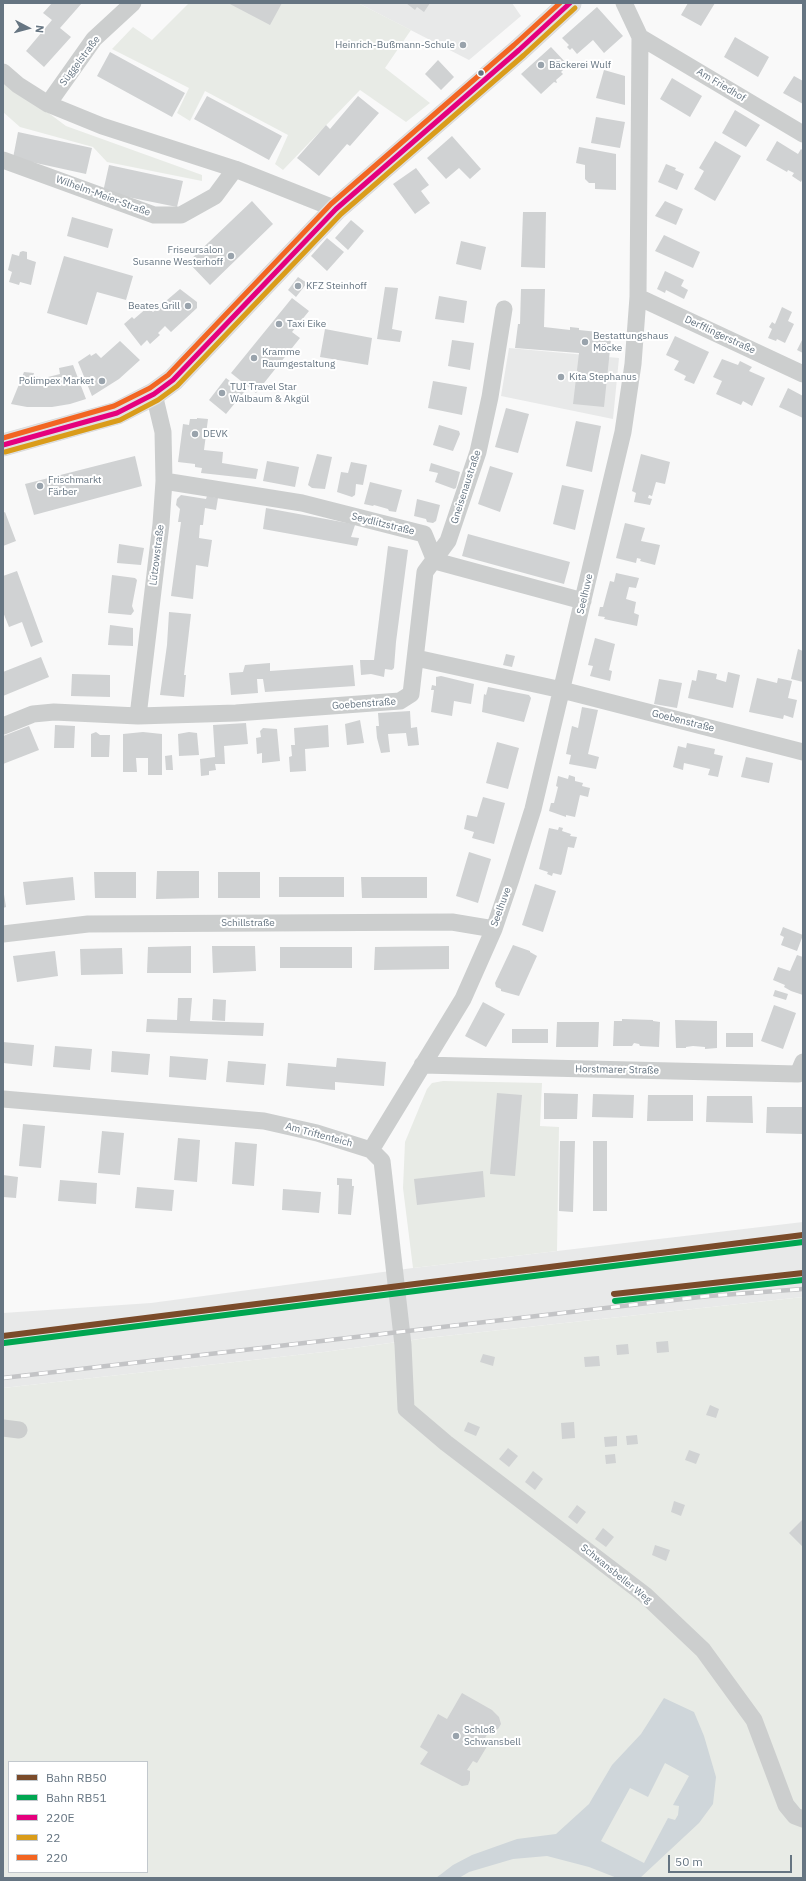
<!DOCTYPE html>
<html>
<head>
<meta charset="utf-8">
<style>
	body { margin:0 }
	#map { position:relative; width:806px; height:1881px; overflow:hidden; background:#f9f9f9; font-family:"IBM Plex Sans",sans-serif }
	canvas { display:block }
	.frame { position:absolute; inset:0; border:4px solid #667582; pointer-events:none }
	.legend { position:absolute; left:8px; top:1761px; width:140px; height:112px; box-sizing:border-box; background:#fff; border:1px solid #c2c8cd; margin:0; padding:5px 7px; list-style:none; font-size:12px; color:#667582 }
	.legend li { display:flex; align-items:center; gap:8px; height:20px }
	.legend b { width:20px; border:1px solid #c2c8cd }
	.north { position:absolute; left:8px; top:8px; width:40px; height:40px; -webkit-text-stroke:3px #fff; paint-order:stroke; rotate:96deg; font-size:11px; font-weight:700; line-height:16px; text-align:center; color:#667582 }
	.north::after { content:''; display:block; margin:auto; width:14px; height:18px; background:#667582; clip-path:polygon(50% 0,100% 100%,50% 72%,0 100%) }
	.scale { position:absolute; left:668px; top:1855px; width:124px; height:18px; box-sizing:border-box; border:2px solid #667582; border-top:0; padding-left:5px; font-size:12px; line-height:14px; white-space:nowrap; color:#667582; -webkit-text-stroke:3px #fff; paint-order:stroke }
</style>
</head>
<body>
<div id="map">
<canvas width="806" height="1881"></canvas>
<div class="frame"></div>
<ul class="legend">
<li><b style="height:5px;background:#7a4b2a"></b>Bahn RB50</li>
<li><b style="height:5px;background:#00a651"></b>Bahn RB51</li>
<li><b style="height:5px;background:#e5007d"></b>220E</li>
<li><b style="height:5px;background:#da9c1a"></b>22</li>
<li><b style="height:5px;background:#f26522"></b>220</li>
</ul>
<div class="north">N</div>
<div class="scale">50 m</div>
</div>
<script>
const context = document.querySelector('canvas').getContext('2d');
context.lineJoin = 'round';
function fill(path, color) {
  context.fillStyle = color;
  context.fill(path, 'evenodd');
}
function toPath(rows) {
  const path = new Path2D();
  for (const r of rows) {
    path.moveTo(r[0], r[1]);
    for (let i = 2; i < r.length; i += 2) path.lineTo(r[i], r[i + 1]);
  }
  return path;
}
function strokePath(path, color, width, dash) {
  context.strokeStyle = color;
  context.lineWidth = width;
  context.lineCap = dash ? 'butt' : 'round';
  context.setLineDash(dash || []);
  context.stroke(path);
}
function write(font, color, halo, rows, align = 'center') {
  context.font = font + ' "IBM Plex Sans",sans-serif';
  context.lineWidth = 4;
  context.setLineDash([]);
  context.textBaseline = 'middle';
  context.strokeStyle = halo;
  context.fillStyle = color;
  for (const [text, x, y, turn = 0] of rows) {
    context.save();
    context.translate(x, y);
    context.rotate((+turn || 0) * Math.PI / 180);
    context.textAlign = isNaN(turn) ? turn : align;
    if (halo) context.strokeText(text, 0, 0);
    context.fillText(text, 0, 0);
    context.restore();
  }
}
const built = toPath([
	[358,3,512,3,521,16,469,60],
	[509,348,619,358,613,419,501,396],
	[803,1222,803,1297,427,1338,324,1352,3,1388,3,1313,151,1303,413,1268]
]);
const green = toPath([
	[189,3,358,3,411,30,385,68,430,103,406,122,360,90,283,170,275,164,288,135,205,91,190,121,177,113,189,88,112,49,133,27,152,40],
	[3,79,66,126,202,175,202,181,107,162,93,147,20,127,3,112],
	[443,1081,542,1083,540,1126,559,1127,557,1251,413,1268,403,1188,405,1142,427,1089,432,1083],
	[803,1297,803,1878,3,1878,3,1388,324,1352,427,1338],
	[9,1762,147,1762,147,1872,9,1872]
]);
const water = toPath([
	[664,1698,694,1712,704,1736,716,1777,713,1804,699,1823,640,1878,617,1878,589,1867,547,1856,513,1859,469,1872,459,1878,436,1878,453,1865,472,1855,517,1839,556,1834,589,1804,612,1765,641,1734],
	[665,1763,689,1776,673,1805,679,1806,678,1815,675,1820,668,1818,644,1863,601,1841,630,1788,648,1797]
]);
const building = toPath([
	[52,3,82,3,60,28,71,37,44,67,26,51,52,20,43,13],
	[228,3,282,3,270,25],
	[406,3,430,3,424,12,417,7,415,10],
	[688,3,715,3,701,26,681,15],
	[597,7,623,36,604,53,593,40,577,54,572,48,570,50,567,47,569,45,562,38],
	[735,37,769,57,758,77,724,57],
	[551,47,568,65,561,72,563,74,556,80,557,83,554,82,541,94,521,74],
	[110,52,185,93,172,117,97,76],
	[438,60,454,77,441,90,425,74],
	[604,70,625,76,625,105,596,98],
	[794,76,803,81,803,104,783,93],
	[672,78,702,96,690,117,660,99],
	[207,96,282,136,269,160,194,119],
	[358,96,379,113,350,146,347,144,319,176,297,158,326,125,330,129],
	[735,110,760,125,746,147,722,133],
	[596,117,625,122,620,148,591,143],
	[18,132,92,148,86,174,13,158],
	[452,136,481,169,470,179,459,168,446,179,427,158],
	[715,141,741,156,715,201,694,189,704,171,699,168],
	[777,141,798,154,801,149,803,151,803,178,801,182,792,176,794,173,788,170,787,172,766,160],
	[579,147,616,154,616,190,595,189,595,183,589,183,585,179,585,165,576,163],
	[666,164,676,168,675,170,684,174,677,190,658,182],
	[109,165,183,181,177,207,103,192],
	[416,168,429,185,421,191,430,203,415,214,393,184],
	[252,201,273,224,210,285,188,262],
	[665,201,683,209,676,225,655,216],
	[523,212,546,212,545,268,521,267],
	[72,217,113,229,108,248,67,236],
	[351,220,364,231,348,250,335,238],
	[664,235,700,252,693,268,655,251],
	[327,238,344,252,327,271,311,256],
	[461,241,486,247,481,270,456,264],
	[23,251,27,252,27,259,36,262,31,285,20,282,19,285,9,282,12,272,8,270,12,254,19,256,20,252],
	[64,256,133,276,126,300,97,292,87,325,47,313],
	[665,271,684,280,681,286,688,290,684,299,666,290,665,293,657,289],
	[298,277,307,283,296,297,288,290],
	[385,287,398,288,392,329,402,331,400,342,377,339],
	[180,289,197,302,197,308,171,332,165,326,158,333,160,335,150,344,147,340,141,346,124,324,132,317,134,319,148,307,153,312],
	[521,289,545,289,544,327,570,330,570,327,579,328,579,330,598,332,597,339,611,340,604,407,573,404,579,353,515,348,518,324,520,324],
	[439,296,467,301,464,323,435,319],
	[292,298,309,311,292,332,300,338,256,393,231,373],
	[782,307,792,312,788,321,794,324,785,343,777,339,776,341,768,338,772,329,769,327,772,322,775,324],
	[325,329,372,338,368,365,320,357],
	[675,336,709,352,694,384,684,380,686,376,674,370,679,361,666,355],
	[803,338,803,353,797,350],
	[452,340,474,343,470,370,448,366],
	[120,341,140,360,119,379,92,396,78,362,90,354,91,356,96,353,101,358],
	[722,359,738,365,740,361,752,367,749,371,765,378,752,406,743,401,741,405,716,394,722,381,713,377],
	[73,365,86,399,70,404,52,407,27,407,11,404,24,372,34,373,33,376,44,378,60,374,59,368],
	[226,378,244,392,226,414,209,400],
	[433,381,467,387,462,415,428,408],
	[788,388,803,396,803,418,779,407],
	[506,408,529,414,518,453,495,447],
	[197,418,208,419,204,450,223,452,222,463,258,469,256,479,201,473,202,468,195,467,195,464,178,462,183,424,189,425,190,419,197,419],
	[576,421,601,426,592,472,566,466],
	[439,425,459,431,460,434,453,451,433,445],
	[317,454,332,457,325,489,312,488,308,485],
	[641,454,670,462,665,484,656,482,652,496,649,495,648,498,652,499,650,505,634,502,636,493,632,491],
	[135,456,142,486,34,515,25,484],
	[267,461,299,467,295,487,263,481],
	[351,462,367,465,363,485,356,484,355,495,352,497,337,492,341,472,348,473],
	[431,463,460,472,456,488,454,489,435,482,438,473,429,471],
	[490,466,513,473,500,512,478,504],
	[370,482,402,490,396,512,389,511,388,509,374,505,373,506,364,504],
	[562,485,584,490,575,530,553,524],
	[181,495,206,499,207,496,218,498,216,510,205,508,203,525,200,525,199,538,212,540,208,567,196,565,193,599,171,596,181,522,178,522,180,509,176,505,177,499],
	[417,499,440,505,436,521,433,523,427,522,426,519,414,516],
	[266,508,353,524,355,525,351,537,359,538,357,546,263,529],
	[5,512,16,541,3,546,3,513],
	[625,523,645,528,641,541,660,545,655,565,640,561,641,559,637,558,636,563,616,558],
	[468,534,570,562,564,584,462,556],
	[119,544,144,548,141,565,117,563],
	[388,546,408,550,396,642,394,668,392,670,385,669,384,677,371,674,361,675,360,660,374,660],
	[17,571,43,642,31,647,22,622,9,627,3,612,3,576],
	[616,573,639,578,636,588,629,587,626,599,636,602,634,613,639,615,637,626,604,619,605,617,598,616,600,607,603,607,610,581,614,582],
	[112,575,135,578,137,580,132,606,134,611,131,615,108,613],
	[169,612,191,614,184,675,186,675,184,697,160,695,167,645],
	[110,625,133,628,133,646,108,645],
	[595,638,615,644,609,670,612,671,610,681,590,676,593,666,588,665],
	[798,649,803,651,803,682,791,679],
	[506,654,515,656,512,667,503,665],
	[41,657,49,677,3,696,3,672],
	[270,663,270,671,353,665,355,686,265,692,263,679,257,679,258,693,231,695,229,673,243,672,245,665],
	[698,670,717,674,716,679,726,682,728,672,740,675,733,708,688,698,692,680,696,681],
	[72,674,110,675,110,697,71,696],
	[441,676,474,684,471,704,454,701,452,716,431,712,434,690,431,690,432,685,436,686,436,677],
	[757,678,777,683,778,678,792,681,788,698,797,700,793,718,784,715,783,719,749,712],
	[659,679,682,683,677,708,654,704],
	[488,687,529,695,531,698,524,722,482,712,484,694,486,695],
	[582,707,598,710,588,754,599,757,596,769,569,764,571,755,566,754,572,726,578,728],
	[410,711,411,728,417,727,419,745,408,746,406,733,388,734,390,752,381,753,377,738,376,726,379,726,378,713],
	[360,720,364,743,347,745,345,724],
	[246,723,248,744,224,746,225,764,215,764,216,770,209,771,209,775,201,776,200,759,215,757,213,725],
	[55,725,75,726,74,748,54,748],
	[328,725,329,747,305,749,306,771,290,772,289,757,292,756,291,745,295,745,294,728],
	[29,726,39,750,3,764,3,736],
	[263,728,277,729,280,761,262,763,262,753,257,754,256,738,261,737,260,731],
	[96,732,100,735,110,735,109,757,91,757,91,734],
	[143,732,162,734,162,775,148,775,148,758,136,758,137,772,123,772,123,734],
	[189,732,197,733,199,755,179,756,178,734],
	[497,742,519,748,508,789,486,783],
	[687,743,715,749,714,754,723,756,718,777,708,775,710,769,684,763,683,770,673,767,678,746,686,748],
	[172,755,173,770,166,770,165,756],
	[746,757,773,763,769,783,741,777],
	[569,775,575,777,575,781,583,783,582,786,590,788,588,797,580,795,575,817,566,815,566,817,549,811,551,803,554,803,558,787,556,786,558,776,568,779],
	[483,797,505,803,494,844,472,838,474,832,464,829,467,815,477,817],
	[559,827,563,828,562,831,571,834,570,836,577,837,574,848,568,847,562,873,561,875,553,873,552,876,547,874,548,872,539,869,549,828,558,830],
	[469,852,491,859,478,903,456,896],
	[157,871,199,871,199,898,156,899],
	[94,872,136,872,136,898,95,898],
	[218,872,260,872,260,898,218,898],
	[73,877,75,900,26,905,23,882],
	[279,877,344,877,344,897,279,897],
	[361,877,427,877,427,898,362,898],
	[535,884,556,891,543,932,522,925],
	[3,888,6,907,3,908],
	[783,927,803,935,797,951,781,945,784,937,780,935],
	[513,945,530,951,530,952,537,956,519,996,501,991,501,989,496,987,495,983],
	[191,946,191,973,147,973,148,947],
	[212,946,255,946,256,971,213,973],
	[449,946,449,969,374,970,375,947],
	[280,947,352,947,352,968,280,968],
	[122,948,123,974,81,975,80,949],
	[55,951,58,976,17,982,13,956],
	[797,955,803,957,803,995,791,991,784,987,785,985,773,980,778,967,790,971],
	[775,990,788,994,786,1000,773,996],
	[178,998,192,998,190,1021,264,1023,263,1036,146,1032,147,1019,177,1020],
	[213,999,226,1000,225,1021,212,1020],
	[483,1002,505,1014,486,1047,465,1036],
	[774,1005,796,1013,783,1049,761,1041],
	[622,1019,653,1020,653,1021,660,1022,659,1047,640,1046,639,1044,634,1043,632,1046,613,1046,614,1021,622,1021],
	[675,1020,717,1021,717,1048,705,1049,705,1047,693,1046,686,1047,686,1048,676,1048],
	[557,1022,599,1022,598,1047,556,1047],
	[512,1029,548,1029,548,1043,512,1043],
	[726,1033,753,1033,753,1047,726,1047],
	[3,1042,34,1045,32,1066,3,1063],
	[55,1046,92,1049,90,1070,53,1067],
	[112,1051,150,1054,148,1075,111,1072],
	[170,1056,208,1059,206,1080,169,1077],
	[337,1058,386,1062,384,1086,335,1082,335,1090,286,1086,288,1063,336,1067],
	[228,1061,266,1064,264,1085,226,1082],
	[497,1093,522,1095,515,1176,490,1174],
	[544,1093,578,1094,577,1119,544,1119],
	[593,1094,634,1095,633,1118,592,1117],
	[648,1095,693,1095,693,1121,647,1121],
	[707,1096,752,1096,753,1123,706,1122],
	[767,1107,803,1107,803,1134,766,1133],
	[23,1124,45,1126,41,1168,19,1166],
	[102,1131,124,1133,120,1175,98,1173],
	[178,1138,200,1140,197,1182,174,1180],
	[560,1141,575,1141,573,1212,559,1211],
	[593,1141,607,1141,607,1211,593,1211],
	[235,1142,257,1144,254,1186,232,1184],
	[483,1171,485,1197,417,1205,414,1179],
	[3,1175,18,1177,16,1198,3,1197],
	[337,1178,352,1179,352,1186,354,1186,351,1215,338,1214,339,1185,337,1185],
	[60,1180,97,1183,96,1204,58,1201],
	[137,1187,174,1190,172,1211,135,1208],
	[283,1189,321,1192,319,1213,282,1210],
	[668,1341,669,1352,657,1353,656,1342],
	[628,1344,629,1354,617,1355,616,1345],
	[483,1354,495,1357,493,1366,480,1362],
	[599,1356,600,1366,585,1367,584,1357],
	[710,1405,719,1409,716,1418,706,1415],
	[468,1422,480,1427,476,1436,464,1431],
	[574,1422,575,1438,562,1439,561,1423],
	[637,1435,638,1444,627,1445,626,1436],
	[617,1436,617,1446,605,1447,604,1437],
	[508,1448,518,1456,509,1467,499,1459],
	[689,1450,700,1454,696,1464,685,1460],
	[615,1454,616,1463,606,1464,605,1455],
	[533,1471,543,1479,535,1490,525,1482],
	[674,1501,685,1505,681,1516,671,1512],
	[577,1505,586,1512,577,1524,568,1517],
	[803,1519,803,1547,789,1533],
	[603,1528,614,1537,606,1547,595,1539],
	[655,1545,670,1550,666,1561,652,1555],
	[462,1693,492,1710,499,1717,501,1724,498,1729,489,1731,484,1740,489,1743,477,1763,473,1761,467,1770,470,1771,470,1780,468,1785,462,1786,420,1764,428,1752,420,1747,438,1714,447,1719]
]);
const minor = toPath([
	[640,37,803,134],
	[3,72,18,85,48,104,102,126,235,169,336,209],
	[48,104,94,39,133,3],
	[3,160,154,215,181,215,215,196,235,169],
	[638,297,803,374],
	[164,481,302,503,424,534,435,561,583,601],
	[416,658,562,690,803,752],
	[138,716,161,524,164,481,163,432,154,394],
	[3,726,33,714,54,712,138,716,236,713,400,701,411,694,425,572,448,541,478,452,490,397,504,309],
	[3,934,88,924,452,922,494,929],
	[422,1065,798,1074,803,1062],
	[3,1099,264,1121,317,1133,371,1150,382,1161,384,1178,403,1345,406,1409,446,1443,645,1595,703,1650,754,1720,786,1805,795,1816,803,1819],
	[371,1150,463,999,494,929,511,879,533,809,623,432,633,364,638,297,640,37,624,3],
	[3,1428,19,1430]
]);
const secondary = toPath([
	[3,445,117,413,154,394,173,380,336,209,519,50,570,3]
]);
const rail = toPath([
	[3,1378,709,1296,803,1289]
]);
const bus1 = toPath([
	[3,445,117,413,154,394,173,380,336,209,519,50,570,3]
]);
const bus2 = toPath([
	[5,452,120,420,158,400,177,386,341,214,524,55,575,8]
]);
const bus3 = toPath([
	[3,438,114,406,150,388,168,375,331,204,514,45,560,3]
]);
const rail1 = toPath([
	[614,1294,803,1273],
	[3,1336,803,1235]
]);
const rail2 = toPath([
	[615,1301,803,1280],
	[4,1343,803,1242]
]);
const markers = [
	[463,45,4,"#99a3ac"],
	[541,65,4,"#99a3ac"],
	[481,73,3.5,"#667582"],
	[231,256,4,"#99a3ac"],
	[298,286,4,"#99a3ac"],
	[188,306,4,"#99a3ac"],
	[279,324,4,"#99a3ac"],
	[585,342,4,"#99a3ac"],
	[254,358,4,"#99a3ac"],
	[561,377,4,"#99a3ac"],
	[102,381,4,"#99a3ac"],
	[222,393,4,"#99a3ac"],
	[195,434,4,"#99a3ac"],
	[40,486,4,"#99a3ac"],
	[456,1736,4,"#99a3ac"]
];
const poiNames = [
	["Heinrich-Bußmann-Schule",455,45,"right"],
	["Bäckerei Wulf",549,65],
	["Friseursalon",223,250,"right"],
	["Susanne Westerhoff",223,262,"right"],
	["KFZ Steinhoff",306,286],
	["Beates Grill",180,306,"right"],
	["Taxi Eike",287,324],
	["Bestattungshaus",593,336],
	["Möcke",593,348],
	["Kramme",262,352],
	["Raumgestaltung",262,364],
	["Kita Stephanus",569,377],
	["Polimpex Market",94,381,"right"],
	["TUI Travel Star",230,387],
	["Walbaum & Akgül",230,399],
	["DEVK",203,434],
	["Frischmarkt",48,480],
	["Färber",48,492],
	["Schloß",464,1730],
	["Schwansbell",464,1742]
];
const streetNames = [
	["Süggelstraße",80,61,-53],
	["Am Friedhof",721,85,31],
	["Wilhelm-Meier-Straße",103,196,20],
	["Derfflingerstraße",720,335,25],
	["Gneisenaustraße",466,487,-72],
	["Seydlitzstraße",383,524,14],
	["Lützowstraße",157,555,-83],
	["Seelhuve",585,594,-77],
	["Goebenstraße",364,704,-4],
	["Goebenstraße",683,721,14],
	["Seelhuve",501,907,-70],
	["Schillstraße",248,923],
	["Horstmarer Straße",617,1070,1],
	["Am Triftenteich",319,1135,15],
	["Schwansbeller Weg",616,1574,39]
];
fill(built, '#e8e9e9');
fill(green, '#e8ebe6');
fill(water, '#cfd6da');
fill(building, '#d0d2d3');
strokePath(secondary, '#d6d7d8', 23);
strokePath(minor, '#cccece', 17);
strokePath(secondary, '#e0e1e1', 22);
strokePath(rail, '#c3c4c6', 4.5);
strokePath(rail, '#fff', 3, [9]);
strokePath(bus1, '#e5007d', 5);
strokePath(bus2, '#da9c1a', 5);
strokePath(bus3, '#f26522', 5);
strokePath(rail1, '#7a4b2a', 6);
strokePath(rail2, '#00a651', 6);
for (const [x, y, r, color] of markers) {
  const dot = new Path2D();
  dot.arc(x, y, r, 0, 2 * Math.PI);
  context.fillStyle = color;
  context.fill(dot);
  strokePath(dot, '#fff', 1.5);
}
write('10px', '#667582', '#fff', poiNames, 'left');
write('10px', '#667582', '#fff', streetNames);
</script>
</body>
</html>
